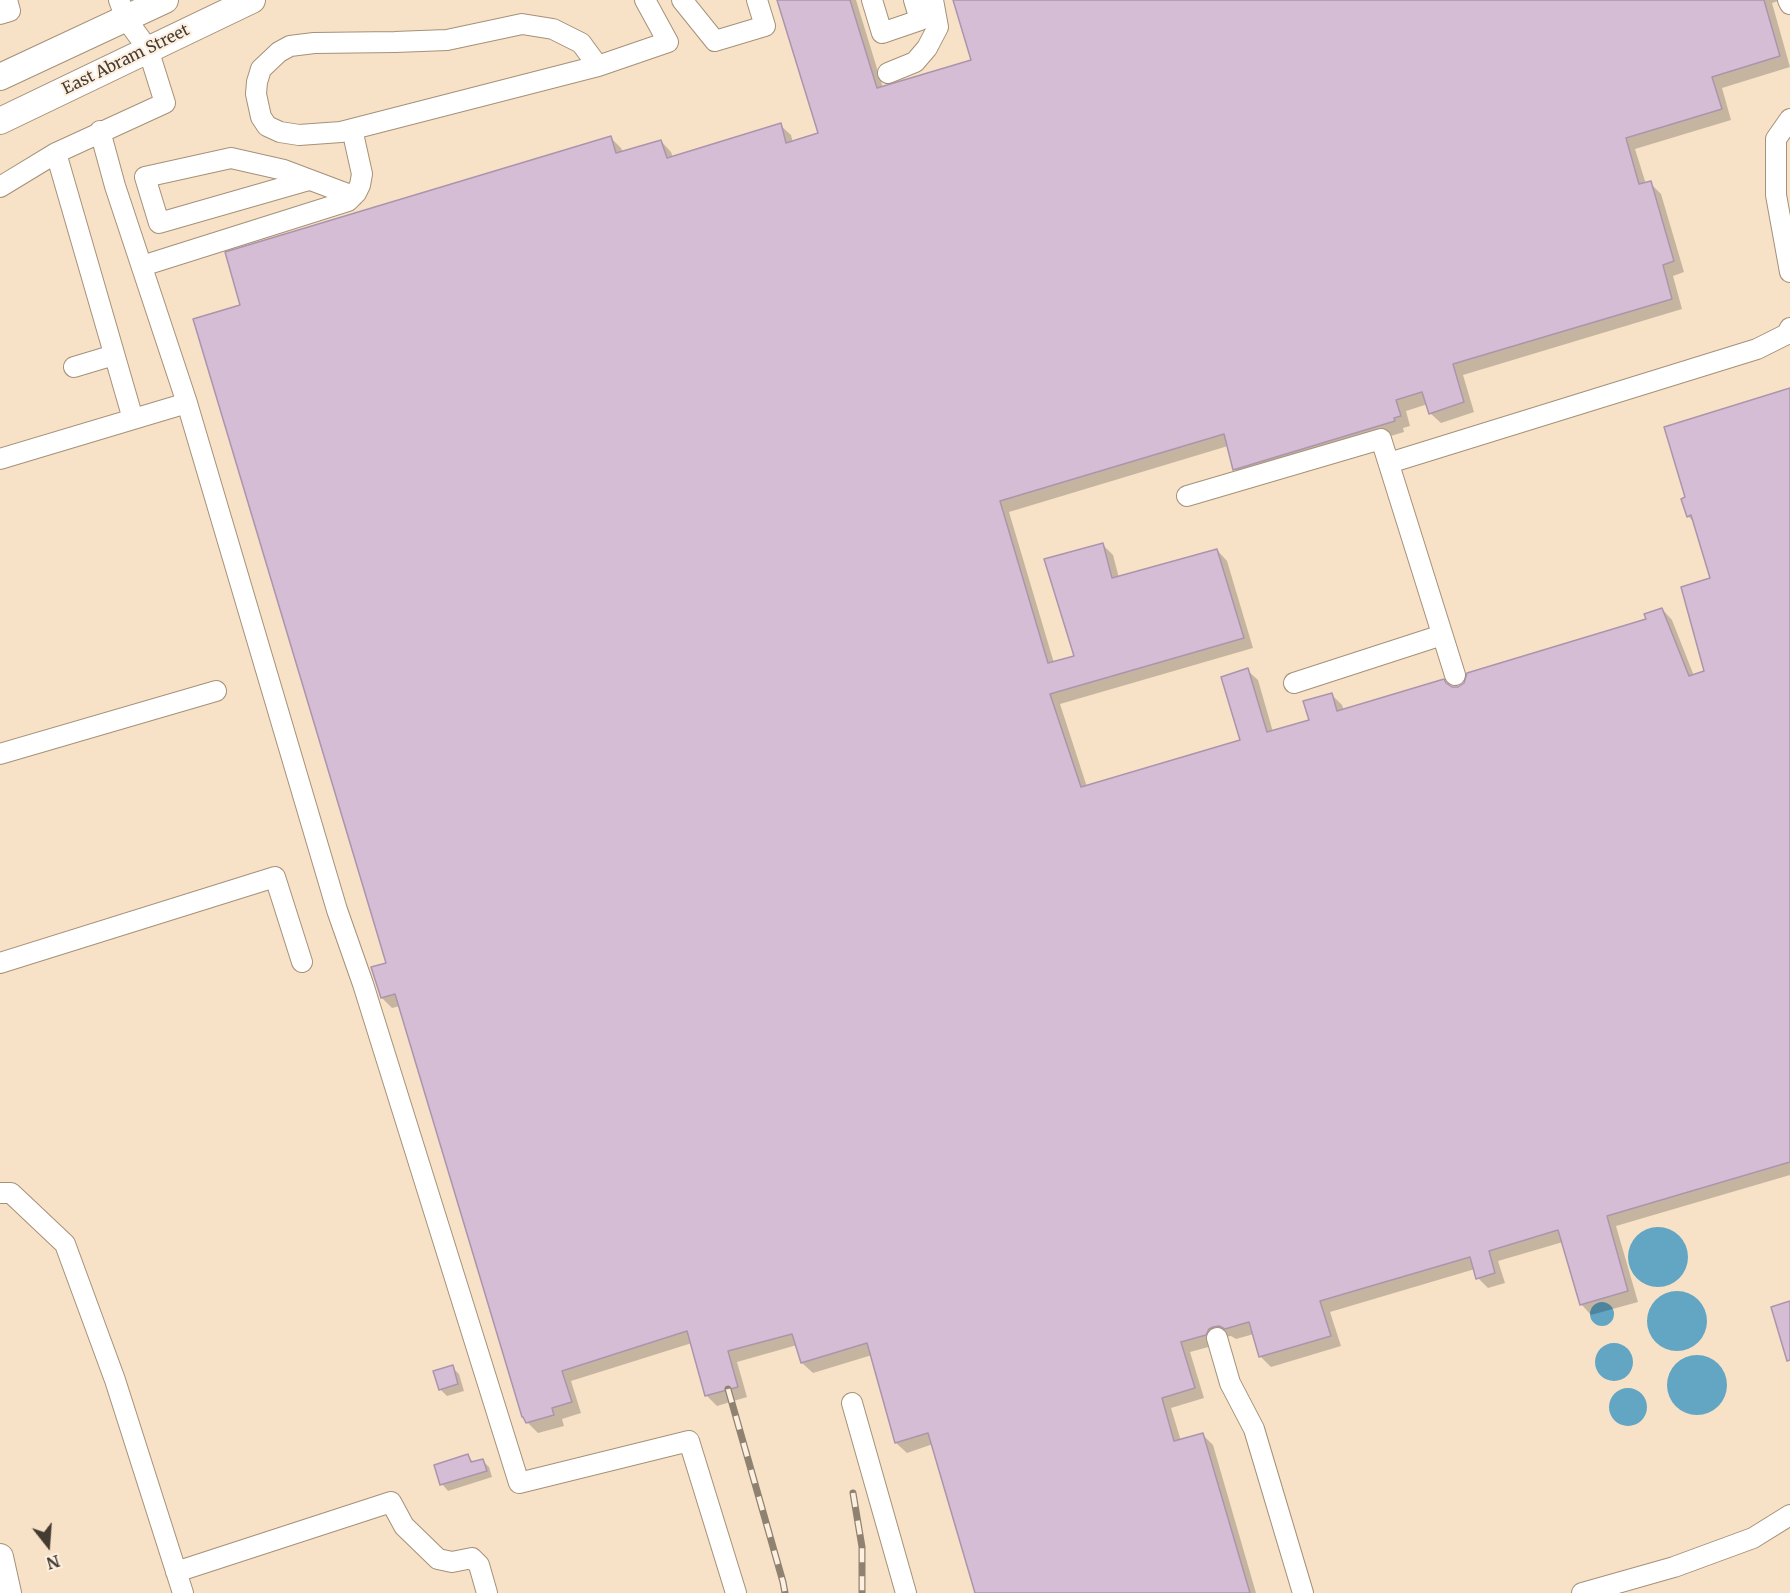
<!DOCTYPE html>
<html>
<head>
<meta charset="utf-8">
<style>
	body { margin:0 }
	#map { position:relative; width:1790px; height:1593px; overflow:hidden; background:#f7e2c7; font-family:Merriweather,serif }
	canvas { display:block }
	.north { position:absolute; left:18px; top:1515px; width:60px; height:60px; -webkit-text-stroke:4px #fef0e0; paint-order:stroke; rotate:163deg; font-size:16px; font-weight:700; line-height:24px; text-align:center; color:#443b31 }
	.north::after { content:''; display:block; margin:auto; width:21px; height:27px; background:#443b31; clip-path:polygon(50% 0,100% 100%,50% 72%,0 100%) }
</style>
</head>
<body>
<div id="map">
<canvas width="1790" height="1593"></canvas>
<div class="north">N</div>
</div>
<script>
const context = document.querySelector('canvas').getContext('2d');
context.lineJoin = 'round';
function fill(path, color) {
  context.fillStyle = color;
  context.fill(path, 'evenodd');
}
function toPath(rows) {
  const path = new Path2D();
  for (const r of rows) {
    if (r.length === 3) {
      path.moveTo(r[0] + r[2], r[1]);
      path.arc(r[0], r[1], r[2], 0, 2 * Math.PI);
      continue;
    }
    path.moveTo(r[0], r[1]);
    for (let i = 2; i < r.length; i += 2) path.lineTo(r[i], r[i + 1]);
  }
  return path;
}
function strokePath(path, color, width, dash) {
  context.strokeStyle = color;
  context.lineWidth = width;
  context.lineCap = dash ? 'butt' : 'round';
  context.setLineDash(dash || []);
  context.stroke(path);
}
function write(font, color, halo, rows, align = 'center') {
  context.font = font + ' Merriweather,serif';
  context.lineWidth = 4.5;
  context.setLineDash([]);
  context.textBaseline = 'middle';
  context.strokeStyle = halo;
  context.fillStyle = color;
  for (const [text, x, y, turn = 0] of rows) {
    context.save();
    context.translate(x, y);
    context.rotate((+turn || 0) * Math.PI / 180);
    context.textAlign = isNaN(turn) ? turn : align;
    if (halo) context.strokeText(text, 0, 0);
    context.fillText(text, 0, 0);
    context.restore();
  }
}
const water = toPath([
	[1658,1257,30],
	[1677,1321,30],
	[1602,1314,12],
	[1614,1362,19],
	[1697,1385,30],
	[1628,1407,19]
]);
const shadow = toPath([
	[779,0,856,0,883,88,973,61,954,0,1781,0,1772,3,1790,67,1722,88,1731,120,1635,149,1646,184,1650,183,1661,194,1684,272,1673,276,1682,309,1463,375,1474,412,1441,423,1430,413,1428,404,1406,411,1410,426,1403,428,1404,432,1245,480,1235,469,1228,446,1009,512,1054,663,1076,657,1102,544,1113,555,1119,578,1217,550,1227,561,1253,648,1060,704,1087,787,1241,741,1247,670,1258,680,1273,732,1311,721,1332,695,1342,705,1344,711,1449,687,1458,688,1647,620,1662,609,1672,620,1694,676,1706,672,1712,579,1695,523,1688,516,1790,389,1790,1175,1616,1226,1638,1302,1591,1315,1581,1304,1563,1242,1498,1261,1505,1283,1488,1288,1478,1278,1475,1269,1330,1312,1341,1346,1271,1367,1260,1356,1254,1334,1236,1339,1231,1336,1224,1337,1216,1345,1190,1352,1204,1398,1171,1408,1181,1441,1202,1434,1213,1445,1256,1593,976,1593,933,1444,907,1453,896,1443,872,1355,813,1373,802,1363,797,1345,737,1362,747,1397,717,1406,706,1395,692,1343,571,1381,581,1413,562,1419,564,1426,538,1433,527,1422,400,1006,392,1008,382,998,387,963,242,306,611,138,621,148,623,153,661,141,671,152,673,158,780,125,791,135,793,143,820,134],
	[452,1367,459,1374,464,1391,447,1396,440,1389],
	[468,1456,474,1463,482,1460,489,1467,492,1477,448,1491,442,1484]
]);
const building = toPath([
	[777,0,850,0,877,88,971,60,953,0,1764,0,1780,56,1712,77,1722,109,1626,138,1639,184,1651,181,1674,261,1663,265,1672,299,1453,364,1464,402,1429,414,1422,392,1396,400,1401,416,1394,418,1395,421,1233,470,1224,434,1000,501,1048,663,1074,656,1044,559,1103,543,1112,578,1217,549,1244,638,1050,694,1081,787,1240,740,1221,677,1248,668,1267,732,1309,720,1303,701,1332,693,1337,711,1444,679,1446,683,1452,687,1458,687,1464,683,1467,673,1646,619,1644,614,1662,608,1689,676,1704,671,1681,587,1710,578,1691,515,1687,517,1681,499,1685,497,1664,427,1790,388,1790,1162,1607,1216,1628,1291,1580,1305,1558,1230,1489,1251,1495,1273,1476,1279,1470,1257,1320,1301,1331,1336,1259,1357,1249,1322,1225,1329,1219,1326,1213,1327,1209,1329,1206,1335,1181,1342,1195,1388,1162,1398,1174,1441,1203,1433,1250,1593,975,1593,928,1433,895,1443,867,1343,801,1363,792,1334,728,1351,738,1387,705,1396,687,1331,562,1371,572,1402,552,1408,554,1415,526,1423,523,1417,522,1417,513,1387,395,994,381,998,371,967,386,963,193,319,240,305,225,252,611,136,616,153,661,140,667,158,781,123,786,143,818,133,777,0],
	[1790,1301,1790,1360,1787,1361,1771,1307,1790,1301],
	[453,1365,458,1384,439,1390,433,1371,453,1365],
	[468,1454,471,1462,483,1459,487,1471,440,1485,434,1465,468,1454]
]);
const minor = toPath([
	[119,0,126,19,148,49,165,103,56,153,133,419],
	[682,0,715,41,765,26,757,0],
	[872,0,882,33,920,20,914,0],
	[1788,0,1790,4],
	[0,14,10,11,7,0],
	[598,66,581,43,553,29,522,24,447,40,395,42,314,43,290,46,279,52,261,69,257,82,256,94,261,117,267,126,280,132,299,135,341,132,598,66,668,42,645,0],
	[888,73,915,62,927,48,938,27,933,0],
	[1790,119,1776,139,1776,195,1790,272],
	[100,131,115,186,187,403,337,910,363,984,519,1483,689,1441,736,1593],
	[309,180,159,223,145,177,231,158,284,170,353,196],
	[0,187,56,153],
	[142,266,348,201,356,193,360,185,362,174,352,129],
	[74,367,114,355],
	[0,459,187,403],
	[1389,463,1757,349,1787,334,1790,328],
	[1187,496,1381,439,1455,675],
	[1294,683,1442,635],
	[0,754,216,691],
	[0,963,275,877,302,962],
	[0,1193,11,1193,65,1244,115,1380,183,1593],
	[1217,1338,1230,1383,1254,1429,1303,1593],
	[852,1403,906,1593],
	[176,1572,391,1502,404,1526,438,1559,452,1562,472,1558,479,1565,487,1593],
	[1582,1593,1674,1567,1753,1538,1790,1515]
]);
const major = toPath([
	[0,77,165,0],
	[0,121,252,0],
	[0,1557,8,1593]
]);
const rail = toPath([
	[728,1389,783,1582,785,1593],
	[853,1493,862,1547,862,1593]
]);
const streetNames = [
	["East Abram Street",126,60,-26]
];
fill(water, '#62a6c3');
fill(shadow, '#0003');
fill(building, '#d5bdd5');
strokePath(building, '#ac95ac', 1.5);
strokePath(minor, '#a59178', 22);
strokePath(major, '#a59178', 28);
strokePath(minor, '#fff', 20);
strokePath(major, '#fff', 26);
strokePath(rail, '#908271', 7);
strokePath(rail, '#fef0e0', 4.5, [14]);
write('16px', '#443b31', '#fef0e0', streetNames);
</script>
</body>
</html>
